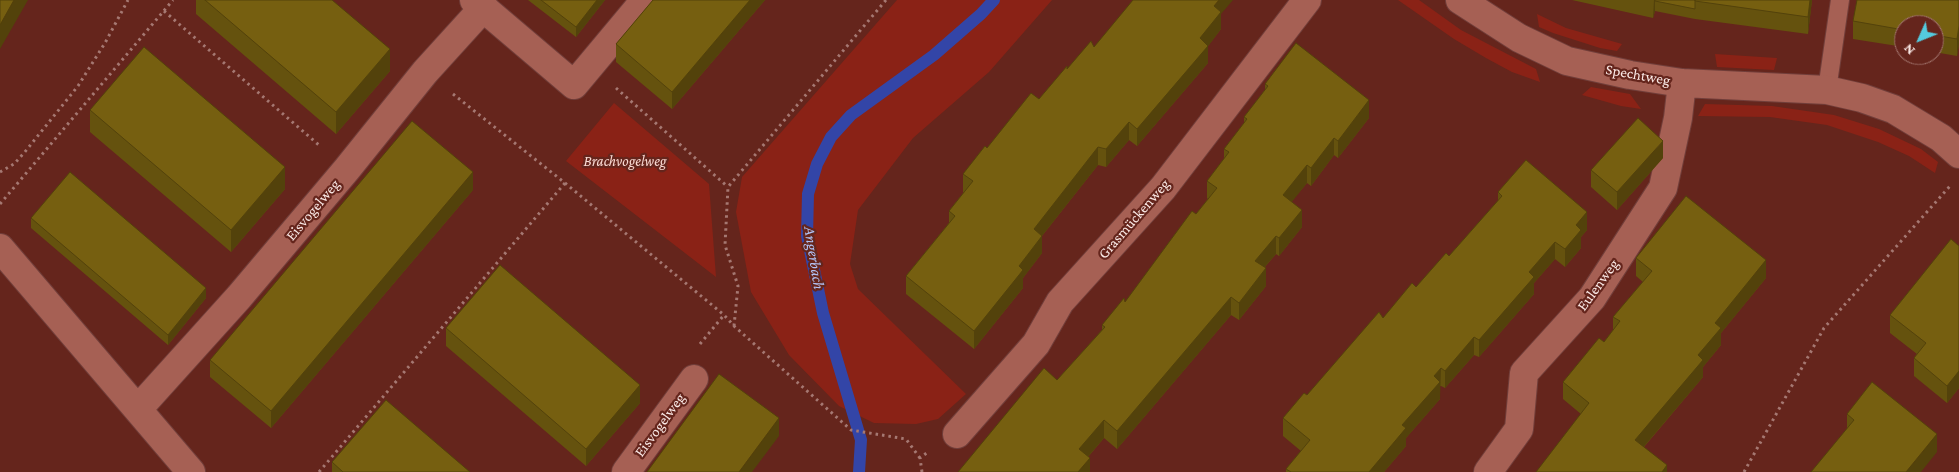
<!DOCTYPE html>
<html>
<head>
<meta charset="utf-8">
<style>
	body { margin:0 }
	#map { position:relative; width:1959px; height:472px; overflow:hidden; background:#65251c; font-family:"Crimson Pro",serif }
	canvas { display:block }
	.north { position:absolute; left:1894px; top:15px; width:50px; height:50px; box-sizing:border-box; background:#65251c; border:1px solid #a1746d; border-radius:50%; rotate:226deg; font-size:14px; font-weight:700; line-height:20px; text-align:center; color:#fbeae7 }
	.north::after { content:''; display:block; margin:auto; width:18px; height:22px; background:#54cade; clip-path:polygon(50% 0,100% 100%,50% 72%,0 100%) }
</style>
</head>
<body>
<div id="map">
<canvas width="1959" height="472"></canvas>
<div class="north">N</div>
</div>
<script>
const context = document.querySelector('canvas').getContext('2d');
context.lineJoin = 'round';
function fill(path, color) {
  context.fillStyle = color;
  context.fill(path, 'evenodd');
}
function toPath(rows) {
  const path = new Path2D();
  for (const r of rows) {
    path.moveTo(r[0], r[1]);
    for (let i = 2; i < r.length; i += 2) path.lineTo(r[i], r[i + 1]);
  }
  return path;
}
function strokePath(path, color, width, dash) {
  context.strokeStyle = color;
  context.lineWidth = width;
  context.lineCap = dash ? 'butt' : 'round';
  context.setLineDash(dash || []);
  context.stroke(path);
}
function write(font, color, halo, rows, align = 'center') {
  context.font = font + ' "Crimson Pro",serif';
  context.lineWidth = 4.5;
  context.setLineDash([]);
  context.textBaseline = 'middle';
  context.strokeStyle = halo;
  context.fillStyle = color;
  for (const [text, x, y, turn = 0] of rows) {
    context.save();
    context.translate(x, y);
    context.rotate((+turn || 0) * Math.PI / 180);
    context.textAlign = isNaN(turn) ? turn : align;
    if (halo) context.strokeText(text, 0, 0);
    context.fillText(text, 0, 0);
    context.restore();
  }
}
const green = toPath([
	[897,0,1052,0,989,72,913,138,858,210,850,264,858,289,966,394,938,419,916,424,874,423,839,406,789,355,751,292,736,212,742,177],
	[1398,0,1419,0,1461,30,1536,69,1540,82,1512,72,1486,58,1454,39],
	[1537,14,1566,28,1622,44,1617,51,1600,48,1553,33,1539,27],
	[1715,54,1777,58,1774,70,1717,67],
	[1591,87,1630,94,1641,109,1621,106,1582,95],
	[614,103,709,184,716,277,566,161],
	[1705,104,1772,106,1834,115,1879,129,1921,149,1938,162,1935,173,1909,156,1878,142,1827,125,1770,117,1698,116]
]);
const stream = toPath([
	[859,472,861,440,823,313,807,236,808,194,817,164,831,137,851,115,934,55,981,14,994,0]
]);
const path = toPath([
	[164,11,320,146],
	[616,88,728,187],
	[453,94,565,183,724,315,734,326,851,430,906,439,920,458],
	[0,172,14,164,24,153,78,86,105,43,128,0],
	[0,204,173,0],
	[734,326,738,286,725,245,728,187,886,0],
	[700,344,724,315],
	[319,472,565,183],
	[922,472,920,458,928,452],
	[1744,472,1824,328,1950,186]
]);
const service = toPath([
	[1827,90,1840,0]
]);
const minor = toPath([
	[474,0,574,85,645,0],
	[1460,0,1519,38,1567,61,1630,75,1682,83,1827,90,1862,98,1893,109,1941,138,1959,154],
	[0,248,191,472],
	[138,409,239,297,347,169,425,72,484,7],
	[957,434,1036,344,1060,302,1163,188,1307,0],
	[626,472,694,379],
	[1488,472,1519,429,1524,373,1592,298,1663,188,1678,118,1682,83]
]);
const wall = toPath([
	[196,0,332,0,390,71,336,134,196,14],
	[528,0,605,0,576,37],
	[653,0,765,0,672,109,616,62,616,44],
	[1572,0,1812,0,1808,34,1695,19,1655,11,1653,18],
	[1959,0,1959,44,1957,56,1934,52,1934,25,1904,25,1904,47,1853,39,1853,21],
	[1221,14,1221,29,1208,46,1208,63,1137,146,1129,140,1106,167,1098,165,1042,236,1042,253,1023,278,1023,288,974,349,906,294,906,276,949,223,949,211,964,192,963,192,963,174,987,148,1039,99,1067,69,1094,47],
	[1265,84,1369,118,1338,158,1334,155,1311,186,1307,183,1291,202,1302,227,1279,256,1276,254,1264,268,1266,286,1239,320,1231,315,1117,449,1104,438,1088,457,1090,472,1057,380,1102,330,1102,325,1125,302,1208,199,1207,198,1207,181,1224,159,1224,149,1244,123,1244,117,1265,90],
	[90,110,285,189,231,252,90,132],
	[1663,158,1617,210,1591,187,1591,170],
	[473,190,271,428,210,377,210,360],
	[1498,192,1587,230,1581,237,1581,248,1565,267,1555,259,1534,283,1534,294,1479,357,1474,355,1445,388,1441,386,1440,386,1440,399,1406,438,1406,446,1384,472,1286,472,1286,469,1301,451,1283,436,1283,418,1307,395,1383,318,1449,256,1498,201],
	[31,218,206,298,168,345,31,228],
	[1959,246,1959,388,1947,403,1914,376,1914,358,1917,354,1890,333,1890,315],
	[1636,258,1766,278,1721,333,1721,345,1703,367,1703,377,1644,447,1667,472,1581,414,1563,399,1563,382,1604,342,1613,330,1613,317,1643,282,1636,276],
	[446,328,640,403,586,466,446,346],
	[1847,414,1937,452,1847,428],
	[332,462,470,472,332,472]
]);
const shadedWall = toPath([
	[14,0,28,0,0,49,0,25],
	[597,0,605,0,576,37,576,27],
	[750,0,765,0,672,109,672,92],
	[1219,0,1233,0,1221,14,1221,29,1206,49,1208,46,1208,63,1137,146,1137,129,1200,38,1214,6],
	[1654,0,1657,0,1655,1,1655,11,1653,18],
	[1810,0,1812,0,1808,34,1808,17],
	[1959,26,1959,44,1957,56,1957,39],
	[390,49,390,71,336,134,336,112],
	[1369,100,1369,118,1338,158,1338,141],
	[1129,122,1129,140,1106,167,1106,149],
	[1334,138,1334,155,1311,186,1311,168],
	[1663,141,1663,158,1617,210,1617,192],
	[1098,147,1098,165,1034,246,1034,229],
	[1307,165,1307,183,1283,213,1283,195],
	[285,167,285,189,231,252,231,230],
	[473,172,473,190,271,428,271,411],
	[1302,210,1302,227,1279,256,1279,238],
	[1587,212,1587,230,1581,237,1581,248,1565,267,1565,249,1576,225],
	[1042,236,1042,253,1023,278,1023,288,974,349,974,331,1019,266],
	[1276,236,1276,254,1255,278,1255,261],
	[1555,242,1555,259,1534,283,1534,294,1479,357,1479,340,1529,272],
	[1766,260,1766,278,1721,333,1721,345,1703,367,1703,377,1635,457,1635,440,1698,355,1715,323],
	[1266,268,1266,286,1239,320,1239,303],
	[206,288,206,298,168,345,168,335],
	[1231,297,1231,315,1117,449,1117,431],
	[1474,337,1474,355,1445,388,1445,371],
	[1441,368,1440,399,1406,438,1406,446,1384,472,1369,472,1402,425,1434,376],
	[1959,371,1959,388,1947,403,1947,386],
	[640,385,640,403,586,466,586,449],
	[779,418,779,436,752,472,739,472],
	[1104,420,1104,438,1079,467,1079,449],
	[1937,434,1937,452,1921,472,1906,472],
	[1090,458,1090,472,1078,472],
	[1667,465,1667,472,1662,472]
]);
const building = toPath([
	[0,0,14,0,0,25,0,0],
	[205,0,332,0,390,49,336,112,205,0],
	[541,0,597,0,576,27,541,0],
	[653,0,750,0,672,92,616,44,653,0],
	[1133,0,1219,0,1214,6,1221,12,1200,38,1208,46,1137,129,1129,122,1106,149,1098,147,1034,229,1042,236,1019,266,1023,270,974,331,906,276,955,216,949,211,973,181,963,174,985,146,987,148,1031,93,1039,99,1067,66,1067,69,1091,41,1094,47,1133,0],
	[1655,0,1695,0,1695,9,1655,1,1655,0],
	[1695,0,1810,0,1808,17,1695,1,1695,0],
	[1857,0,1959,0,1959,26,1957,39,1934,35,1934,25,1904,25,1904,30,1853,21,1857,0],
	[1296,43,1369,100,1338,141,1334,138,1311,168,1307,165,1283,195,1302,210,1279,238,1276,236,1255,261,1266,268,1239,303,1231,297,1117,431,1104,420,1079,449,1090,458,1078,472,958,472,1044,368,1057,380,1105,327,1102,325,1124,298,1125,302,1192,211,1196,214,1217,188,1207,181,1229,152,1224,149,1247,119,1244,117,1268,86,1265,84,1296,43],
	[144,47,285,167,231,230,90,110,144,47],
	[1638,118,1663,141,1617,192,1591,170,1638,118],
	[412,121,473,172,271,411,210,360,412,121],
	[1526,160,1587,212,1576,225,1581,230,1565,249,1555,242,1529,272,1534,277,1479,340,1474,337,1445,371,1441,368,1434,376,1440,382,1402,425,1406,428,1369,472,1291,472,1286,469,1310,440,1283,418,1304,393,1307,395,1379,312,1383,318,1412,283,1416,287,1446,253,1449,256,1502,196,1498,192,1526,160],
	[70,172,206,288,168,335,31,218,70,172],
	[1686,196,1766,260,1715,323,1721,328,1698,355,1703,360,1635,440,1667,465,1662,472,1536,472,1589,403,1563,382,1599,338,1604,342,1620,321,1613,317,1652,271,1636,258,1686,196],
	[1951,239,1959,246,1959,371,1947,386,1914,358,1926,343,1890,315,1951,239],
	[500,265,640,385,586,449,446,328,500,265],
	[719,374,779,418,739,472,647,472,719,374],
	[1872,382,1937,434,1906,472,1811,472,1854,420,1847,414,1872,382],
	[386,400,470,472,343,472,332,462,386,400]
]);
const streetNames = [
	["Spechtweg",1638,75,10],
	["Eisvogelweg",313,210,-50],
	["Grasmückenweg",1134,219,-49],
	["Eulenweg",1598,285,-54],
	["Eisvogelweg",660,425,-54]
];
const parkNames = [
	["Brachvogelweg",625,161]
];
const waterNames = [
	["Angerbach",814,258,81]
];
fill(green, '#8a2216');
strokePath(stream, '#3345a7', 12);
strokePath(service, '#713e3a', 20);
strokePath(minor, '#713e3a', 30);
strokePath(path, '#a57872', 3, [2.5, 4]);
strokePath(service, '#a66054', 18);
strokePath(minor, '#a66054', 28);
fill(wall, '#65520e');
fill(shadedWall, '#53420b');
fill(building, '#765f10');
strokePath(building, '#53420b', 1);
write('15px', '#fbeae7', '#65251c', streetNames);
write('italic 15px', '#fadad3', '#65251c', parkNames);
write('italic 16px', '#b1c2f5', '#65251c', waterNames);
</script>
</body>
</html>
